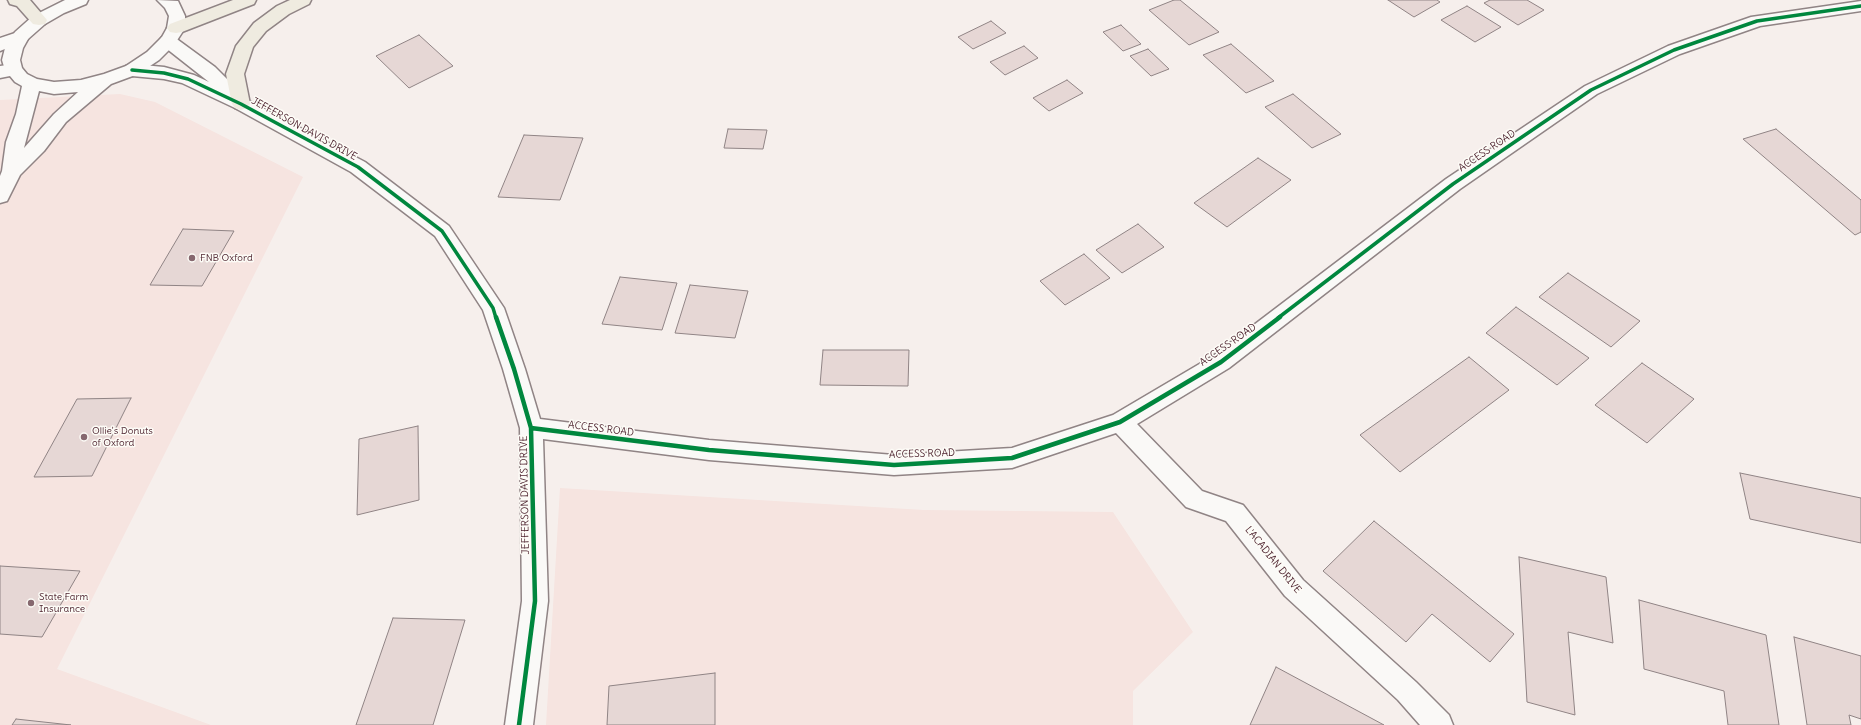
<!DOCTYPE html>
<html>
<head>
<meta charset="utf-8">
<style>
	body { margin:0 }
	canvas { display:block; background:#f6efec }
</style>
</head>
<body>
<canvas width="1861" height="725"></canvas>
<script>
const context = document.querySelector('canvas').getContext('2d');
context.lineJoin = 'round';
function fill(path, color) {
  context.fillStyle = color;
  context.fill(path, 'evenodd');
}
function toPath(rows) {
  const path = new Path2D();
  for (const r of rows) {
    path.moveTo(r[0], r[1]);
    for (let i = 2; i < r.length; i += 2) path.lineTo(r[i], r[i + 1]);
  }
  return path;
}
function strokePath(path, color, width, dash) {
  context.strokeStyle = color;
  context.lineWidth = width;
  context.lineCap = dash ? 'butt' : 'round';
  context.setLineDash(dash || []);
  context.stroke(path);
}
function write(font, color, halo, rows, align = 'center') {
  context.font = font + ' Delius,sans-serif';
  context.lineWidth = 3;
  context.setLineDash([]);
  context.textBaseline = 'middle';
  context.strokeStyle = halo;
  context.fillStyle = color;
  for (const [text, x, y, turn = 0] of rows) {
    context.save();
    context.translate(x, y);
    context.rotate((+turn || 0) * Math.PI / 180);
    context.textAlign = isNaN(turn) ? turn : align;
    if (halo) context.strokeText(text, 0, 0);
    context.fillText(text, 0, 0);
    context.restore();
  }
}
const built = toPath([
	[120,94,155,102,303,177,57,669,211,725,0,725,0,100],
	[560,488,924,510,1113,512,1193,632,1133,691,1133,725,546,725]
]);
const building = toPath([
	[1174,0,1180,0,1219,32,1189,45,1149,10,1174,0],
	[1388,0,1437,0,1440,2,1414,17,1388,0],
	[1490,0,1527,0,1544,10,1518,25,1484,3,1490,0],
	[1467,6,1501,27,1475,42,1441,20,1467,6],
	[991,21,1006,33,973,49,958,37,991,21],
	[1121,25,1141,44,1123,51,1103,32,1121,25],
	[419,35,453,66,409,88,376,56,419,35],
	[1231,44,1274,81,1246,93,1203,55,1231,44],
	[1024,46,1038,58,1005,75,990,62,1024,46],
	[1148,49,1169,69,1151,76,1130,56,1148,49],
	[1067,80,1083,93,1049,111,1033,98,1067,80],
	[1293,94,1341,134,1312,148,1265,107,1293,94],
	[728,129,767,130,763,149,724,148,728,129],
	[1776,129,1861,200,1861,232,1855,235,1743,139,1776,129],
	[524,135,583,138,560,200,498,197,524,135],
	[1258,158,1291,180,1227,227,1194,203,1258,158],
	[1138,224,1164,247,1122,273,1096,250,1138,224],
	[183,229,234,231,202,286,150,285,183,229],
	[1084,254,1110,278,1065,305,1040,281,1084,254],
	[1568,273,1640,321,1611,347,1539,297,1568,273],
	[620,277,677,283,662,330,602,324,620,277],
	[690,285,748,291,735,338,675,333,690,285],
	[1516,307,1589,358,1557,385,1486,333,1516,307],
	[823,350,909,350,908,386,820,385,823,350],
	[1469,357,1509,390,1400,472,1360,435,1469,357],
	[1642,363,1694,399,1647,443,1595,405,1642,363],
	[131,398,92,476,34,477,77,399,131,398],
	[418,426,419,500,357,515,359,439,418,426],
	[1740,473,1861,498,1861,543,1750,519,1740,473],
	[1374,521,1514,634,1490,662,1432,614,1406,642,1323,571,1374,521],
	[1519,557,1606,577,1613,643,1568,632,1575,715,1527,702,1519,557],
	[0,566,80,571,42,637,0,634,0,566],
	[1639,600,1766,635,1779,725,1728,725,1724,691,1644,669,1639,600],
	[393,618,465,620,433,725,356,725,393,618],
	[1794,637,1861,656,1861,719,1849,715,1851,725,1807,725,1794,637],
	[1276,667,1384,725,1250,725,1276,667],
	[715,673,715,725,607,725,609,686,715,673],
	[16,719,71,725,12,725,16,719]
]);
const minor = toPath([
	[1861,1,1861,11,1760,26,1680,54,1597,94,1460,189,1229,368,1137,424,1202,491,1243,505,1303,580,1416,682,1449,715,1453,725,1420,725,1398,700,1285,596,1226,521,1186,507,1116,433,1012,468,894,475,709,460,543,439,548,601,533,725,505,725,522,601,520,428,503,369,483,310,435,236,351,172,235,108,182,83,164,79,132,76,126,74,123,70,126,66,132,64,164,67,194,75,209,82,162,45,159,41,162,37,168,35,174,37,215,67,238,90,241,94,240,96,365,162,449,226,504,308,525,369,540,419,709,440,894,455,1012,448,1113,415,1213,356,1446,179,1585,86,1668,46,1751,17,1861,1],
	[21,31,27,32,30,36,27,40,0,51,0,38,21,31],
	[14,64,20,66,23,70,20,74,0,78,0,66,14,64]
]);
const tertiary = toPath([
	[65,0,88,0,86,4,64,13,45,24,28,39,23,48,20,60,22,68,27,74,37,79,54,82,81,80,104,74,126,66,147,52,162,37,167,28,169,16,165,8,157,0,178,1,185,16,185,28,174,45,159,60,138,74,111,84,66,122,44,151,20,175,7,201,0,203,0,176,2,171,6,142,16,114,22,86,15,82,5,70,2,60,5,48,15,32,33,16,65,0],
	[39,91,54,94,78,92,54,114,24,148,39,91]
]);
const motorway = toPath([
	[8,0,30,0,47,20,45,24,39,25,33,24,17,6,10,4,8,0],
	[233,0,256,0,254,4,182,32,176,33,170,32,167,28,170,24,233,0],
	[290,0,311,0,309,4,289,14,266,31,253,47,244,74,250,104,247,108,241,110,235,108,232,104,226,74,236,46,254,23,277,6,290,0]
]);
const cyclewayFar1 = toPath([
	[132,70,164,73,188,79,241,104,358,167,442,231,493,308,496,318],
	[1278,318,1453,184,1591,90,1674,50,1757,21,1861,6]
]);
const cycleway = toPath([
	[496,317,514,369,531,428,535,601,519,725],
	[531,428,709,450,894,465,1012,458,1120,422,1221,362,1280,317]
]);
const markers = [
	[192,258,4,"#86686f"],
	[84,437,4,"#86686f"],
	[31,603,4,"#86686f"]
];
const streetNames = [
	["JEFFERSON DAVIS DRIVE",304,129,29],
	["ACCESS ROAD",1487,151,-34],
	["ACCESS ROAD",1228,345,-35],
	["ACCESS ROAD",601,429,7],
	["ACCESS ROAD",922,454,-2],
	["JEFFERSON DAVIS DRIVE",525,495,-91],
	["L'ACADIAN DRIVE",1273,560,51]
];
const poiNames = [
	["FNB Oxford",200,258],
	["Ollie's Donuts",92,431],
	["of Oxford",92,443],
	["State Farm",39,597],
	["Insurance",39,609]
];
fill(built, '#f6e4e0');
fill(building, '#e6d7d5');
strokePath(building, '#908485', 1);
strokePath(minor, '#908485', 3);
strokePath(tertiary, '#908485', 3);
strokePath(motorway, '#908485', 3);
fill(minor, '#faf9f7');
fill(tertiary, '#faf9f7');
fill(motorway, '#efebe0');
strokePath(cyclewayFar1, '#00873e', 3.5);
strokePath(cycleway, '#00873e', 4.5);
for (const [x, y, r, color] of markers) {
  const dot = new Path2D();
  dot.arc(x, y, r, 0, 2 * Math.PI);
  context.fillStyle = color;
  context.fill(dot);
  strokePath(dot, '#fdfcf7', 1.5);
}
write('10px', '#4a1f2b', '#fdfcf7', streetNames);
write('10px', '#4a1f2b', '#fdfcf7', poiNames, 'left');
</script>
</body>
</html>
